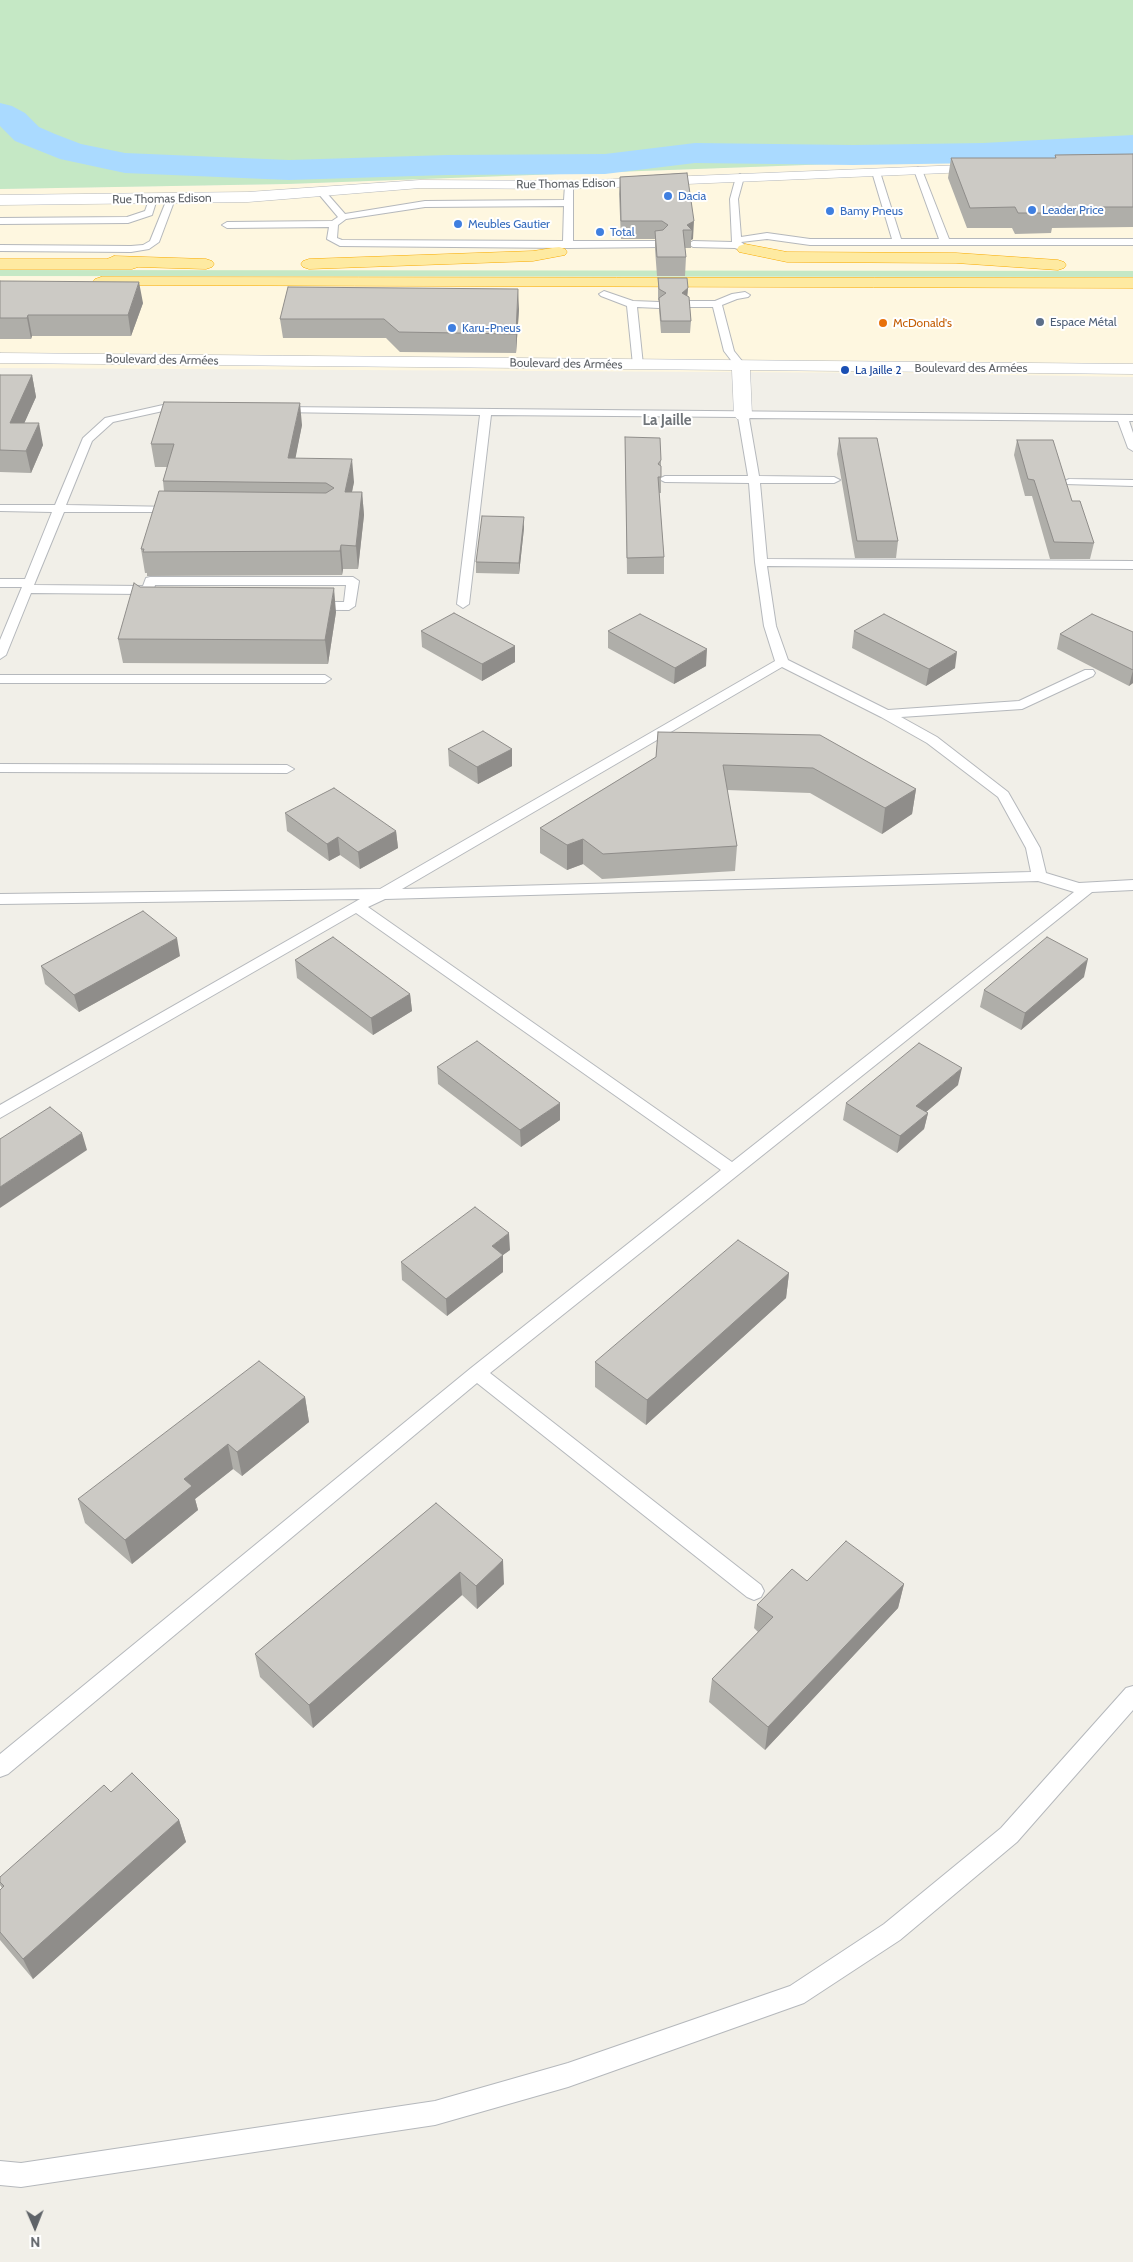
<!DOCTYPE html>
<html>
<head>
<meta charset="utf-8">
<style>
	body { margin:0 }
	#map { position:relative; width:1133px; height:2262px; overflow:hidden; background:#f1efe8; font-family:Cabin,sans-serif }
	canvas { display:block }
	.north { position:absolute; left:10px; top:2202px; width:50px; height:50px; -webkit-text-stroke:4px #fff; paint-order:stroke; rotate:179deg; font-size:14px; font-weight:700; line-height:20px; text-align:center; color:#5f6368 }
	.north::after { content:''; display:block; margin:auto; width:18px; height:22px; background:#5f6368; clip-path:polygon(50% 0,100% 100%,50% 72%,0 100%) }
</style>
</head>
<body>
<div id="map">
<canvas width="1133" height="2262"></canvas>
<div class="north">N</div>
</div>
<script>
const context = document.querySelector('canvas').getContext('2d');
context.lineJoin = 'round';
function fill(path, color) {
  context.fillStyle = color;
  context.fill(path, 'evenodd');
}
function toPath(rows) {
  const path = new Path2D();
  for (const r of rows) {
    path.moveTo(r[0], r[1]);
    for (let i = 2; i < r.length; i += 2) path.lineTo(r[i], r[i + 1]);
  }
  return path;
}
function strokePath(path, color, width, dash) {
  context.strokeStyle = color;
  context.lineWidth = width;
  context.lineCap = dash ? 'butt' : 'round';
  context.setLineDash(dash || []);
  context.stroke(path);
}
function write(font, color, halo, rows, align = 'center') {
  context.font = font + ' Cabin,sans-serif';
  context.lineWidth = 4;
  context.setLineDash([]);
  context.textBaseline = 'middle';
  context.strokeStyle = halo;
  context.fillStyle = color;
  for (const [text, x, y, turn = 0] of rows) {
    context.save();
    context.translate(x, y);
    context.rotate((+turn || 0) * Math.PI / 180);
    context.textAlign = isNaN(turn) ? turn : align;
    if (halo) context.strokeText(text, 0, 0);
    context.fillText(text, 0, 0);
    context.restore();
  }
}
const commercial = toPath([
	[1133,153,1133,377,896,373,0,368,0,189,287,184]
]);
const green = toPath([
	[0,0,1133,0,1133,153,287,184,0,189],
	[0,270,1133,271,1133,277,0,276]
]);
const river = toPath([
	[0,103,12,106,25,113,39,127,55,134,81,144,125,153,289,160,447,155,605,154,695,143,853,145,983,143,1133,135,1133,155,983,163,853,165,695,163,605,174,447,175,289,180,125,173,60,159,15,141,0,126,0,103]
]);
const service = toPath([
	[918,167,922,170,949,239,1133,239,1133,245,810,245,767,239,741,242,750,249,745,252,735,248,693,247,688,244,693,241,732,242,730,199,736,177,740,174,744,177,738,199,741,237,767,233,810,239,892,239,872,172,876,169,880,172,901,239,939,239,914,170,918,167],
	[569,182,573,185,573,241,661,241,666,244,661,247,568,248,340,246,327,239,329,227,227,228,222,225,227,222,332,221,338,217,317,192,321,189,324,190,345,214,425,201,564,200,565,185,569,182],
	[564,206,563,241,342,240,337,238,338,225,346,219,425,207,564,206],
	[171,196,175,199,159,242,149,249,131,252,0,251,0,245,131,246,143,245,150,241,167,199,171,196],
	[150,197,157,199,152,215,128,223,0,224,0,218,127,217,145,211,150,197],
	[604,291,633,301,659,302,664,305,659,308,637,307,643,365,642,367,638,368,633,365,627,306,601,296,599,294,604,291],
	[745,292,750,295,748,297,737,299,722,305,734,351,746,366,741,369,737,368,724,351,713,307,688,307,683,304,688,301,715,301,732,294,745,292],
	[163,405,184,406,189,409,184,412,163,411,113,422,92,441,66,505,175,507,181,510,179,512,64,512,34,585,143,586,146,578,150,577,353,577,359,581,355,606,349,610,144,609,138,605,141,594,31,593,6,655,0,659,0,640,22,587,0,587,0,579,25,579,52,512,0,511,0,505,55,505,83,438,105,418,163,405],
	[155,585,346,585,344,602,151,601,155,585],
	[281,407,1133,415,1133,421,1129,421,1133,433,1133,451,1128,448,1118,421,749,418,759,476,834,477,840,480,834,483,760,483,767,559,1133,561,1133,569,767,566,776,626,788,660,888,710,1019,701,1085,670,1093,670,1095,673,1093,676,1022,709,901,717,937,737,1008,792,1040,848,1046,873,1079,883,1133,880,1133,890,1092,892,490,1373,761,1585,764,1591,761,1597,754,1600,747,1597,477,1383,8,1774,0,1777,0,1754,471,1368,721,1170,356,913,0,1118,0,1105,360,899,0,904,0,894,380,889,775,661,764,626,755,562,749,483,665,482,659,479,665,476,748,476,738,417,491,415,469,604,463,608,457,604,480,415,277,412,276,410,281,407],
	[782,667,881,717,927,743,998,797,1026,848,1031,872,402,889,782,667],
	[1038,881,1074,892,732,1162,368,907,385,899,1038,881],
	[1069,479,1133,480,1133,486,1065,484,1063,482,1069,479],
	[0,675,325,675,331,679,325,683,0,683,0,675],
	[0,764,287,765,294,769,287,773,0,772,0,764],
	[1133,1686,1133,1710,1017,1842,900,1940,804,2003,568,2087,435,2125,21,2187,0,2185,0,2161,21,2163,435,2101,568,2063,790,1986,884,1924,1001,1828,1126,1688,1133,1686]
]);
const minor = toPath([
	[987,164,994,168,992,171,569,189,420,188,248,202,0,205,0,195,248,192,420,180,569,181,987,164],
	[0,353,1133,364,1133,374,750,370,752,415,749,419,743,420,737,419,734,415,732,370,0,363,0,353]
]);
const trunk = toPath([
	[745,244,787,252,956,253,1058,260,1064,262,1066,265,1064,268,1058,270,956,263,787,262,739,252,737,249,739,246,745,244],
	[559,247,565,249,567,252,565,255,533,261,309,269,303,267,301,264,303,261,309,259,533,251,559,247],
	[114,256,206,259,212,261,214,264,212,267,206,269,138,267,132,269,0,269,0,259,107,259,114,256],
	[101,277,1133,278,1133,288,95,285,93,282,95,279,101,277]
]);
const wall = toPath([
	[1133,154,1133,227,1052,228,1051,233,1015,234,1012,228,967,228,948,178,951,158,1055,158,1055,155],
	[687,173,693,239,691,240,691,248,685,248,686,257,685,276,657,276,655,249,655,239,621,239,619,194,620,177],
	[658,278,688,288,687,296,691,321,690,333,661,333,659,310,659,301,658,300],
	[0,281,143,303,131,336,32,336,31,339,0,339],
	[519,309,516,353,400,352,386,338,283,338,280,319],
	[0,375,32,375,36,397,24,423,43,445,31,473,0,472],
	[302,425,295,458,354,482,352,492,362,492,364,515,358,569,343,569,342,575,147,576,147,573,145,573,141,549,164,491,163,481,167,467,155,467,151,444],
	[625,437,661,460,661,493,659,493,664,557,664,574,627,574],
	[839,438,898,541,896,558,855,558,837,454],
	[1017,440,1072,501,1094,543,1090,559,1050,559,1032,496,1025,496,1014,455],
	[524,528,519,574,476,573,476,562],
	[140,587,336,612,328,664,123,663,118,639],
	[421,631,515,646,515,662,482,681,422,647],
	[608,631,706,666,674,684,608,648],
	[854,631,955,668,926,686,852,648],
	[1133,632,1133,683,1129,686,1057,649,1060,634],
	[658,732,916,789,912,814,882,834,810,793,727,790,737,846,735,871,602,879,583,864,567,870,540,853,540,828,656,757],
	[448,749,512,749,512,766,478,784,449,766],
	[285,813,396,831,398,848,360,869,340,855,329,861,287,831],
	[180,956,79,1012,45,984,41,966],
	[295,960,410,994,412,1011,373,1035,297,978],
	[1084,977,1021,1030,980,1007,984,990],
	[437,1067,560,1120,521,1147,438,1084],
	[958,1085,926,1112,928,1113,924,1129,897,1153,843,1120,846,1103],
	[510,1250,503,1255,503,1272,447,1316,402,1280,401,1262],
	[789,1273,786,1298,646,1425,595,1387,595,1362],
	[305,1397,309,1422,242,1476,233,1469,195,1499,198,1510,132,1564,85,1523,78,1499],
	[436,1503,504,1584,477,1609,462,1595,313,1728,260,1677,255,1654],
	[807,1581,904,1584,898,1608,765,1750,709,1702,712,1679,758,1632,754,1628,757,1605],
	[111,1792,179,1820,186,1842,33,1979,0,1940,0,1890,2,1888,0,1885,0,1877]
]);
const shadedWall = toPath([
	[694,221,693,239,691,240,692,230,687,225],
	[139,282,143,303,131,336,128,315],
	[688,288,687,299,682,293],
	[518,289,519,309,516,353,516,334],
	[28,315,32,336,31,339,27,318],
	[32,375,36,397,15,444,10,423],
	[300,403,302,425,291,481,288,458],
	[39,423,43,445,31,473,26,451],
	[352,459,354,482,347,515,345,492],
	[362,492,364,515,358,569,356,546],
	[524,517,524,528,519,574,519,563],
	[341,545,343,569,342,575,340,551],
	[334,588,336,612,328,664,325,640],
	[515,646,515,662,482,681,482,664],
	[707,649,706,666,674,684,675,668],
	[957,652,955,668,926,686,929,669],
	[1133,670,1133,683,1129,686],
	[512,749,512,766,478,784,477,767],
	[916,789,912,814,882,834,885,808],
	[396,831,398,848,360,869,358,852],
	[338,837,340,855,329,861,327,844],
	[583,839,583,864,567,870,567,845],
	[177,938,180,956,79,1012,74,995],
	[1088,959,1084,977,1021,1030,1025,1013],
	[410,994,412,1011,373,1035,371,1018],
	[962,1068,958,1085,913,1123,916,1106],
	[560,1103,560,1120,521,1147,520,1130],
	[928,1113,924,1129,897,1153,900,1136],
	[82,1133,87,1150,0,1208,0,1187],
	[509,1233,510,1250,503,1255,503,1272,447,1316,446,1299,492,1246],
	[789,1273,786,1298,646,1425,647,1400],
	[305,1397,309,1422,242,1476,237,1452],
	[228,1444,233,1469,195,1499,198,1510,132,1564,125,1540,184,1479],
	[503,1560,504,1584,477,1609,476,1586],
	[460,1572,462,1595,313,1728,309,1705],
	[904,1584,898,1608,765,1750,768,1727],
	[179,1820,186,1842,33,1979,23,1959]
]);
const building = toPath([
	[1133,154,1133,207,1052,207,1054,213,1018,213,1015,207,970,208,951,158,1056,158,1055,155,1133,154],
	[687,173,694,221,687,225,692,230,683,230,686,257,657,257,655,231,663,230,668,225,662,221,621,221,620,177,687,173],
	[658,278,687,278,688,288,682,293,689,297,691,321,661,321,659,298,666,293,659,289,658,278],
	[0,281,139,282,128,315,28,315,27,318,0,318,0,281],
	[288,287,518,289,516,334,399,332,384,319,280,319,288,287],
	[0,375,32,375,10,423,39,423,26,451,0,450,0,375],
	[164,402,300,403,288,458,352,459,345,492,362,492,356,546,341,545,340,551,143,552,144,549,141,549,159,491,326,493,334,488,326,483,163,481,174,444,151,444,164,402],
	[625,437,660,438,661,460,658,464,661,466,661,477,658,477,664,557,627,558,625,437],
	[839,438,877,438,898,541,857,541,839,438],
	[1017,440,1053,440,1072,501,1080,501,1094,543,1054,542,1034,480,1028,479,1017,440],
	[482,516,524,517,519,563,476,562,482,516],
	[134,583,140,587,334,588,325,640,118,639,134,583],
	[454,613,515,646,482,664,421,631,454,613],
	[640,614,707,649,675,668,608,631,640,614],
	[884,614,957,652,929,669,854,631,884,614],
	[1092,614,1133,632,1133,670,1060,634,1092,614],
	[483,731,512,749,477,767,448,749,483,731],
	[658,732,820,735,916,789,885,808,813,768,723,765,737,846,603,854,583,839,567,845,540,828,656,757,658,732],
	[334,788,396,831,358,852,338,837,327,844,285,813,334,788],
	[143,911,177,938,74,995,41,966,143,911],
	[333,937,410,994,371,1018,295,960,333,937],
	[1047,937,1088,959,1025,1013,984,990,1047,937],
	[477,1041,560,1103,520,1130,437,1067,477,1041],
	[919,1043,962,1068,916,1106,928,1113,900,1136,846,1103,919,1043],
	[50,1107,82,1133,0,1187,0,1139,50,1107],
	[475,1207,509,1233,492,1246,503,1255,446,1299,401,1262,475,1207],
	[738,1240,789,1273,647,1400,595,1362,738,1240],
	[259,1361,305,1397,237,1452,228,1444,184,1479,192,1486,125,1540,78,1499,259,1361],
	[436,1503,503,1560,476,1586,460,1572,309,1705,255,1654,436,1503],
	[846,1541,904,1584,768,1727,712,1679,773,1617,757,1605,792,1569,807,1581,846,1541],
	[132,1773,179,1820,23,1959,0,1932,0,1890,4,1886,0,1882,0,1877,104,1785,111,1792,132,1773]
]);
const markers = [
	[668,196,5,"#3f7fe0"],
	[1032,210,5,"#3f7fe0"],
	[830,211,5,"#3f7fe0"],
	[458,224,5,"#3f7fe0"],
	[600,232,5,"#3f7fe0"],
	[1040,322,5,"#5c6f8a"],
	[883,323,5,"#e8710a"],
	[452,328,5,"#3f7fe0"],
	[845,370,5,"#1a4fb4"]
];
const farStreetnames = [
	["Rue Thomas Edison",566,184,-1],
	["Rue Thomas Edison",162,199,-1],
	["Boulevard des Armées",162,360,1],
	["Boulevard des Armées",566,364,1],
	["Boulevard des Armées",971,368]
];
const farShopnames = [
	["Dacia",678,196],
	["Leader Price",1042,210],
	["Bamy Pneus",840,211],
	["Meubles Gautier",468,224],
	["Total",610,232],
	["Karu-Pneus",462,328]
];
const farServicenames = [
	["Espace Métal",1050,322]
];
const farFoodnames = [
	["McDonald's",893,323]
];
const farTransitnames = [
	["La Jaille 2",855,370]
];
const farQuarternames = [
	["La Jaille",667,421]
];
fill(commercial, '#fef7e0');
fill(green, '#c5e8c5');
fill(river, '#aadaff');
strokePath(service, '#b5b8bc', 2);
strokePath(minor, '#b5b8bc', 1);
strokePath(trunk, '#f9ab00', 1);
fill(service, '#fff');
fill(minor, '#fff');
fill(trunk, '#feeaa1');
fill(wall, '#afaea9');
fill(shadedWall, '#8f8d8a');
fill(building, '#cccac5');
strokePath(building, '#8f8d8a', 1);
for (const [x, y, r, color] of markers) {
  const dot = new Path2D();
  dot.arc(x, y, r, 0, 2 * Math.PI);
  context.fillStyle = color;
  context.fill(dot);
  strokePath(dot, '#fff', 2);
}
write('12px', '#5f6368', '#fff', farStreetnames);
write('12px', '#366cbe', '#fff', farShopnames, 'left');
write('12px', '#4e5e75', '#fff', farServicenames, 'left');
write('12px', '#c56008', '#fff', farFoodnames, 'left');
write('12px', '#164399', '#fff', farTransitnames, 'left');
write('bold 15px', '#70757a', '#fff', farQuarternames);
</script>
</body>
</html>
